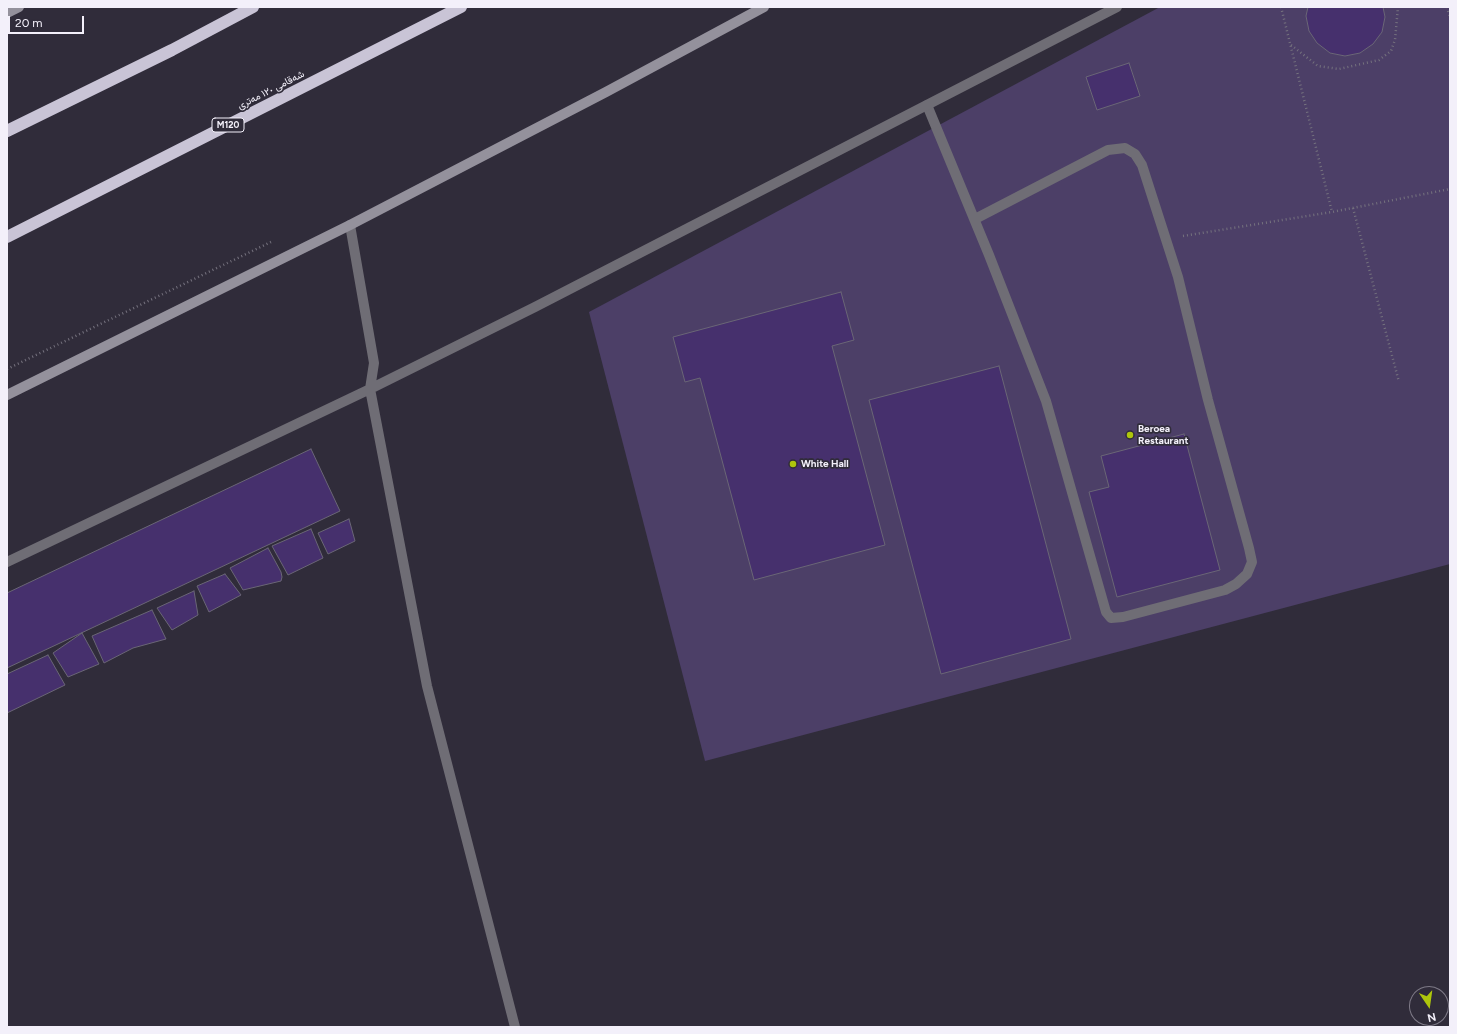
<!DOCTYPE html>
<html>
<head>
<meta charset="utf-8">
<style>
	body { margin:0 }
	#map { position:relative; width:1457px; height:1034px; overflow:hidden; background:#302c3a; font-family:Figtree,sans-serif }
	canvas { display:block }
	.frame { position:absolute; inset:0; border:8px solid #f3f0fa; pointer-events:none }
	.north { position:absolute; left:1409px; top:986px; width:40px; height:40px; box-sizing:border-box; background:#302c3a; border:1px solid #7e7a87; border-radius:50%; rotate:167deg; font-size:11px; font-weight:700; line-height:16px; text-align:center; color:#f3f0fa }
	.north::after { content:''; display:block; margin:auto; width:14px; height:18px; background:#aec60c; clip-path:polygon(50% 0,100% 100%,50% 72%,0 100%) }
	.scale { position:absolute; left:8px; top:16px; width:76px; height:18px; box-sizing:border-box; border:2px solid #f3f0fa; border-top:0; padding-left:5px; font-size:12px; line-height:14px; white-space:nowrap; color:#f3f0fa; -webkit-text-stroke:3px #302c3a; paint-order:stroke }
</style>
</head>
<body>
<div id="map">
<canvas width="1457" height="1034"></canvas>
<div class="frame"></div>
<div class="north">N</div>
<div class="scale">20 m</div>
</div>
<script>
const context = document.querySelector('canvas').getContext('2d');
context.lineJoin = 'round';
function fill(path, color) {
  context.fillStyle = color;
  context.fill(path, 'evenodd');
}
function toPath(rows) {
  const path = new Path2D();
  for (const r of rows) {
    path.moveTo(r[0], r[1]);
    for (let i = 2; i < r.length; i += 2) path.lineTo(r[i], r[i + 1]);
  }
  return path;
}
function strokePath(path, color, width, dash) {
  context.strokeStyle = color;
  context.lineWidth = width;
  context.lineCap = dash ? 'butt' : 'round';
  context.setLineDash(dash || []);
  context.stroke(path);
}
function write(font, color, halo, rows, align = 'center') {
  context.font = font + ' Figtree,Vazirmatn,sans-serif';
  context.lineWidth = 3.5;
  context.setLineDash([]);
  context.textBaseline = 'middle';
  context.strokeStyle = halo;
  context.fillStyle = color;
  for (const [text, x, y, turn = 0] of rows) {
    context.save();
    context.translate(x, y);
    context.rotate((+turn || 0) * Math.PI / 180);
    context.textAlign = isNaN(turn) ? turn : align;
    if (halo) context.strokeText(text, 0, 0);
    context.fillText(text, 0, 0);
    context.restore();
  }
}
const green = toPath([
	[1160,7,1450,7,1450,564,705,761,589,312]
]);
const building = toPath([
	[1308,7,1383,7,1385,17,1382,32,1373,44,1360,53,1345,56,1330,53,1317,43,1309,31,1306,16,1308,7],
	[1129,63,1140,96,1097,110,1086,77,1129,63],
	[841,292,854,340,832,346,885,545,754,580,700,378,685,382,673,337,841,292],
	[999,366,1071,639,941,674,869,400,999,366],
	[1184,434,1220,570,1117,597,1089,492,1109,487,1101,456,1184,434],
	[311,449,340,511,7,668,7,593,311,449],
	[349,519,355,541,328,554,318,533,349,519],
	[311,529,323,558,288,575,272,546,311,529],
	[268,548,281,572,282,577,281,581,243,590,230,568,268,548],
	[225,574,241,595,209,612,197,586,225,574],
	[194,591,198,615,172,630,157,608,194,591],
	[152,610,166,639,133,648,104,663,92,636,152,610],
	[82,633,99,664,68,677,53,653,82,633],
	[48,655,65,685,7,713,7,674,48,655]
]);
const path = toPath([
	[1281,7,1332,212],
	[1447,7,1450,17],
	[1291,45,1318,66,1339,69,1379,60,1391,51,1395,40,1398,7],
	[1353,208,1399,382],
	[1183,236,1332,212,1450,189],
	[7,369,271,242]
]);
const lane = toPath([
	[927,105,989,255,1046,401,1106,612,1111,618,1123,617,1225,590,1236,584,1247,574,1252,562,1249,548,1208,400,1178,277,1142,165,1135,154,1125,148,1108,150,975,219]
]);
const street = toPath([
	[350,225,374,363,370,389,427,686,515,1027],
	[7,562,370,389,535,307,1117,7]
]);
const secondary = toPath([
	[7,13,19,7],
	[7,395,350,225,606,92,764,7]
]);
const highway = toPath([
	[7,131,172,50,253,7],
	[7,237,461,7]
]);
const markers = [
	[1130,435,4,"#aec60c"],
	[793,464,4,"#aec60c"]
];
const shields = [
	[228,125,32]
];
const shieldNames = [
	["M120",228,125]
];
const streetNames = [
	["شەقامی ١٢٠ مەتری",271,90,-27]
];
const poiNames = [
	["Beroea",1138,429],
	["Restaurant",1138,441],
	["White Hall",801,464]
];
fill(green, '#4c3f67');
fill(building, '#46306d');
strokePath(building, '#6a6676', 1);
strokePath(path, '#75727e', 2.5, [1, 3]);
strokePath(lane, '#6f6d75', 10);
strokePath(street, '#6f6d75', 10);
strokePath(secondary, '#94919c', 10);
strokePath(highway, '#c9c4d6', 12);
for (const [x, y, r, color] of markers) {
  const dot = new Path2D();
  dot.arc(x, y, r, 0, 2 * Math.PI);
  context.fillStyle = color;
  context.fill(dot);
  strokePath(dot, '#302c3a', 1.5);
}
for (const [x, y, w] of shields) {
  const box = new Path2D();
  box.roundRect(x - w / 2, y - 7, w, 14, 3);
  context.fillStyle = '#302c3a';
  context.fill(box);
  strokePath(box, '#f3f0fa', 1);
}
write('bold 9px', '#f3f0fa', null, shieldNames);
write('10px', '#f3f0fa', '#302c3a', streetNames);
write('bold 10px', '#f3f0fa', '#302c3a', poiNames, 'left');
</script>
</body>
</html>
